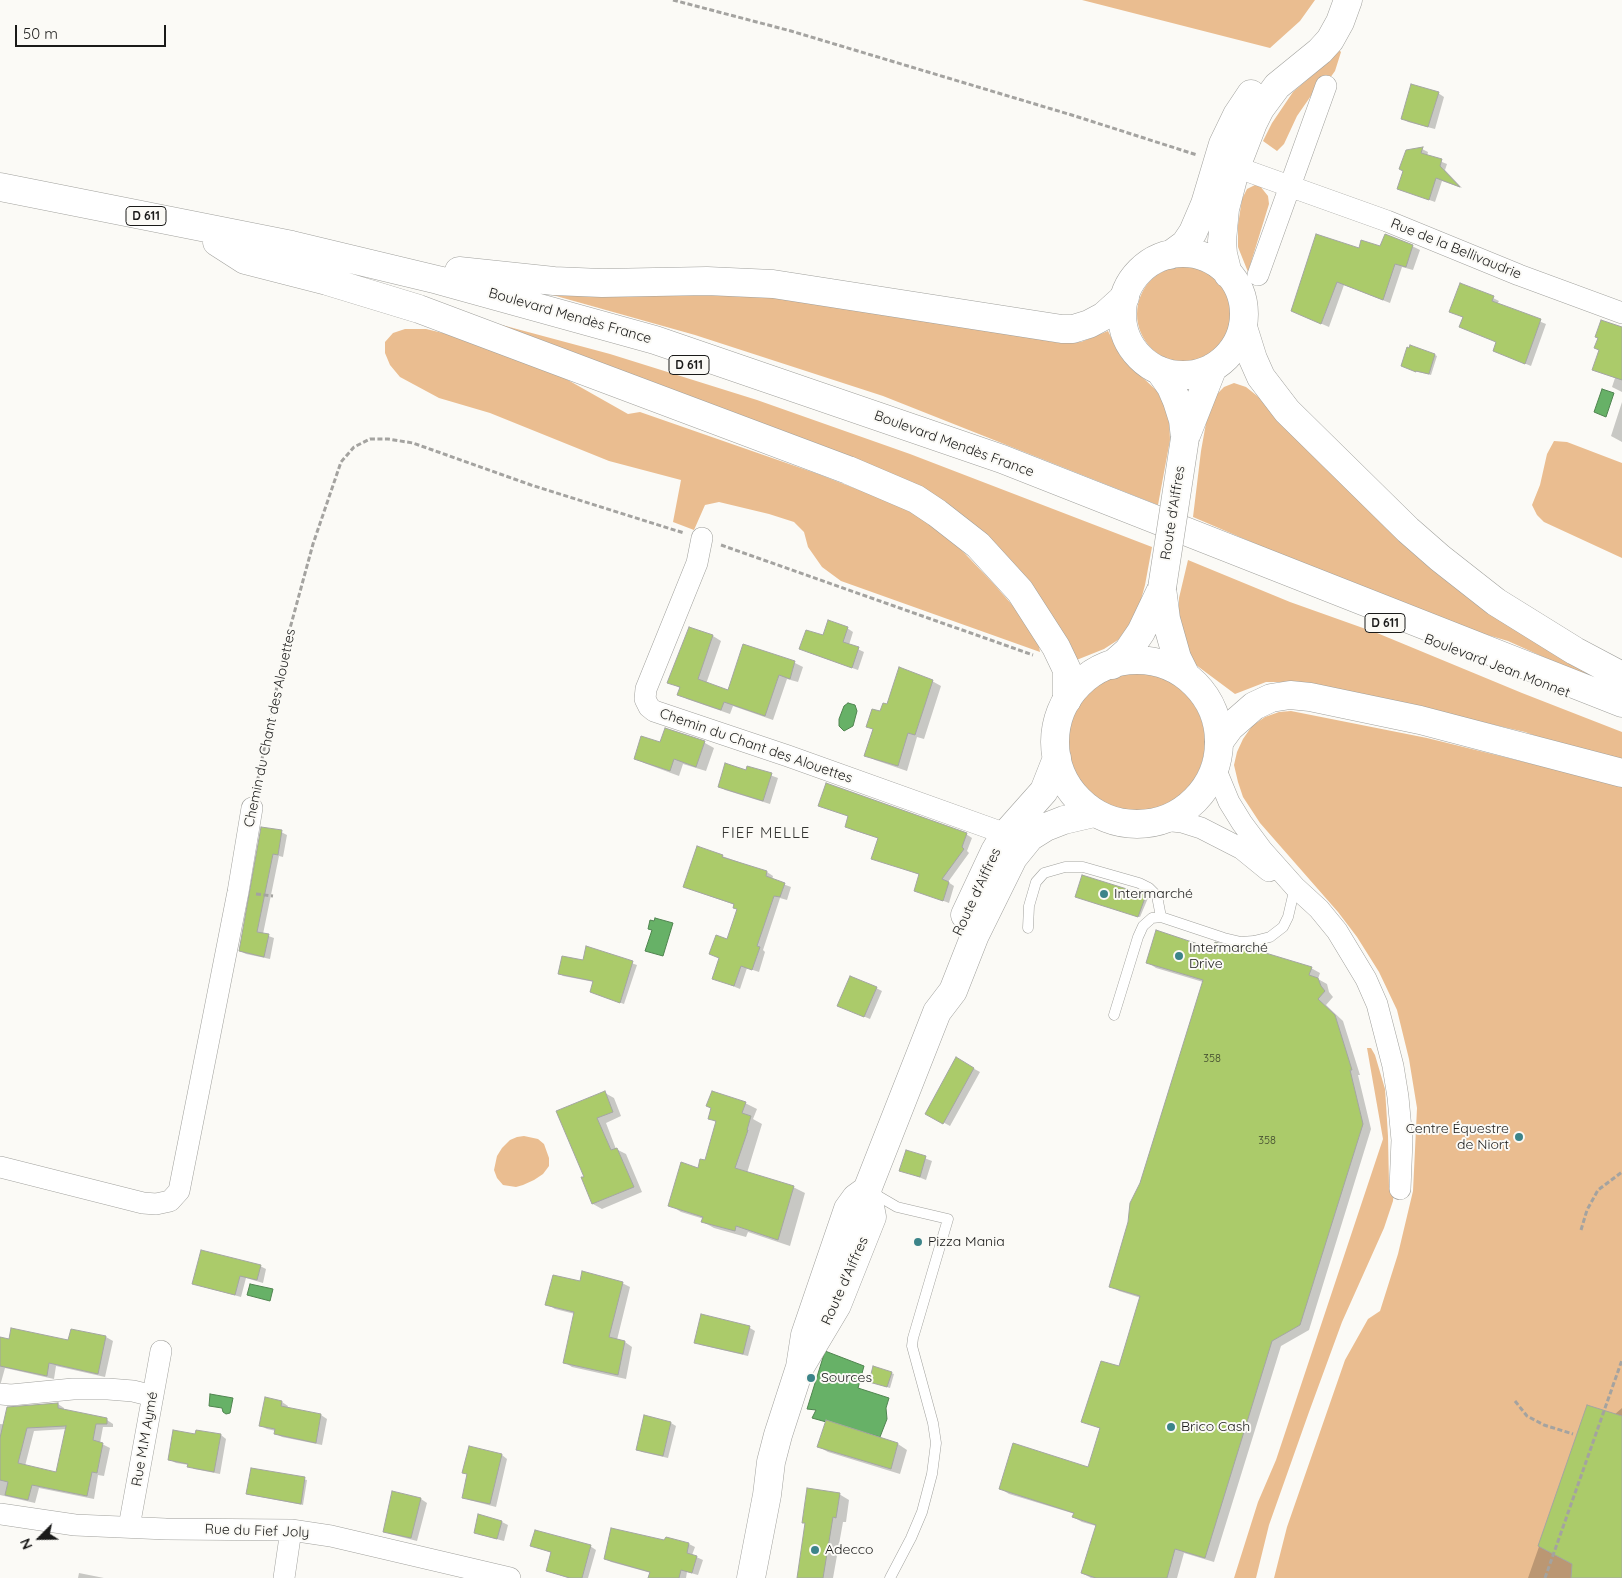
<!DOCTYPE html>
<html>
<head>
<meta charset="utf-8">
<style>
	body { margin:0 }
	#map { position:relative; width:1622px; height:1578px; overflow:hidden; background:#fbfaf6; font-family:Quicksand,sans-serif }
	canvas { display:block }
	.north { position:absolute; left:15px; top:1513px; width:50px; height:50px; -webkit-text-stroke:4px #fbfaf6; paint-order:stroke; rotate:247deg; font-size:14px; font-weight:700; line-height:20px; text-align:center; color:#1a1a19 }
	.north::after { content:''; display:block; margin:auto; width:18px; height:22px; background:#1a1a19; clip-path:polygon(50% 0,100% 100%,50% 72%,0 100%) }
	.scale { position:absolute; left:15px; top:25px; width:151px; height:22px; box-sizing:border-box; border:2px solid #1a1a19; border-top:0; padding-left:6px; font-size:15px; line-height:18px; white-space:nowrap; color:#1a1a19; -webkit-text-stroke:4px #fbfaf6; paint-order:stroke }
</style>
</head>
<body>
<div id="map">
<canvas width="1622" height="1578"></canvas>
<div class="north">N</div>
<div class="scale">50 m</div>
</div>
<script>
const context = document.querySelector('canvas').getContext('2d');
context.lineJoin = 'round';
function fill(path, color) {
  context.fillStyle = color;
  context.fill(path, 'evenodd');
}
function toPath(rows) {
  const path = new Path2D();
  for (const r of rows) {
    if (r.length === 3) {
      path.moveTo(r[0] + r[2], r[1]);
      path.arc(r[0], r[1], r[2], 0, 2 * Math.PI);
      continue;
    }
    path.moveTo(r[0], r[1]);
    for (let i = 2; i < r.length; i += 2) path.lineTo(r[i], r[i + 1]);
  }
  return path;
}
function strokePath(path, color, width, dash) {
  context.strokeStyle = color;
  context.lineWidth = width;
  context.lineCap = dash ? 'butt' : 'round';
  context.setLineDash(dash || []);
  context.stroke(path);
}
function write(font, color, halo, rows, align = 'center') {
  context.font = font + ' Quicksand,sans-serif';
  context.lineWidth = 4;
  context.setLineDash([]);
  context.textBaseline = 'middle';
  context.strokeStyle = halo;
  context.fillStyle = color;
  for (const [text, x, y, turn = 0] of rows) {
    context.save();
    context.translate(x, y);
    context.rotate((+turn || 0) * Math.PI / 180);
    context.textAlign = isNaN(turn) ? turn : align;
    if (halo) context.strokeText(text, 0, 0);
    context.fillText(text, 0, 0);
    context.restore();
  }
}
const green = toPath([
	[1082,0,1315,0,1300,21,1270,48],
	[1339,50,1341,52,1335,71,1330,78,1315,90,1297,116,1284,144,1277,151,1263,141,1272,123,1293,92,1330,60],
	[1255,185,1260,186,1268,196,1269,204,1248,272,1238,247,1238,225,1242,199,1247,189],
	[1185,314,48],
	[524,287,769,295,1061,343,1081,342,1108,331,1121,357,1157,391,1169,415,1170,440,1158,505,883,396,695,335],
	[487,321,610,354,757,400,910,454,1152,547,1145,585,1139,607,1127,628,1118,640,1104,649,1074,661,986,542],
	[405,329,426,329,447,334,559,375,628,414,640,412,818,474,895,504,920,517,950,538,993,583,1021,615,1038,640,1040,652,841,581,822,567,808,547,804,532,794,522,769,514,719,502,705,505,694,530,673,522,681,480,609,461,490,413,439,398,400,377,390,365,385,353,385,342,393,333],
	[1234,383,1246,387,1266,403,1414,546,1622,684,1590,678,1508,641,1450,624,1393,598,1291,559,1193,517,1201,451,1208,412,1215,396,1224,387],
	[1554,441,1567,442,1622,463,1622,558,1544,522,1537,515,1532,505,1540,485,1547,454],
	[1188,560,1290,602,1377,633,1522,693,1622,732,1622,764,1585,754,1525,732,1404,704,1292,682,1266,682,1235,694,1196,665,1187,650,1179,627,1179,598],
	[1136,742,69],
	[1291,711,1427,738,1622,786,1622,1578,1274,1578,1287,1527,1345,1360,1368,1319,1380,1311,1398,1254,1413,1191,1417,1108,1409,1059,1397,1010,1379,972,1357,937,1338,912,1260,823,1243,797,1238,782,1234,765,1237,752,1243,739,1252,726,1265,717,1279,712],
	[1367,1048,1371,1048,1375,1055,1385,1089,1388,1136,1389,1186,1394,1188,1393,1201,1384,1228,1342,1322,1309,1412,1269,1525,1256,1578,1234,1578,1258,1502,1276,1460,1383,1139],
	[524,1136,538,1139,544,1144,549,1158,549,1166,543,1174,534,1180,523,1185,516,1187,503,1185,497,1178,494,1170,497,1156,502,1148,510,1140,517,1137]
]);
const water = toPath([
	[1602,389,1614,393,1606,417,1594,412,1602,389],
	[848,703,855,705,857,711,853,726,844,731,839,726,839,719,844,706,848,703],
	[655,918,673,923,663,956,645,951,652,930,648,929,650,920,654,921,655,918],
	[250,1284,273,1289,270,1301,247,1295,250,1284],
	[825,1351,864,1366,858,1388,889,1398,886,1408,887,1419,880,1437,812,1418,816,1410,807,1409,825,1351],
	[210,1394,233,1398,230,1413,226,1414,223,1412,222,1408,209,1406,210,1394]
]);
const shadow = toPath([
	[1438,93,1444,97,1435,129,1408,122,1402,118],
	[1422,149,1428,152,1427,156,1447,164,1445,170,1462,188,1442,181,1435,202,1399,189,1405,171],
	[1412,246,1420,250,1413,270,1402,267,1390,303,1344,285,1329,327,1292,311,1381,248],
	[1493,298,1499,301,1497,304,1546,324,1531,366,1494,351,1498,342,1464,318,1456,314],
	[1622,329,1622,392,1612,387,1615,378,1593,369],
	[1435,355,1437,356,1431,375,1418,372,1405,367],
	[1622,402,1622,442,1611,436],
	[690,628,713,636,721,641,706,684,729,691,744,646,795,663,803,667,798,682,787,679,773,720,733,706,730,714,687,699,679,694,680,688,668,682],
	[847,628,853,632,849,645,864,652,858,670,807,652,824,637],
	[932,681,941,686,924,739,917,737,907,771,875,760,866,755,874,729,868,726,887,705],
	[666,729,705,743,714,748,706,771,683,764,679,776,644,763,635,758,661,744],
	[748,767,778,778,770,804,725,790,719,786,747,771],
	[820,806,966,834,972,838,967,851,969,853,948,882,954,886,949,903,915,890,920,875,873,858,879,838,852,830,847,827,849,816],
	[262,829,281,832,287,835,283,857,279,856,263,934,274,938,270,959,246,954,240,951],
	[722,856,767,872,773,876,772,880,791,887,787,900,780,898,763,950,765,952,759,972,747,968,740,989,713,978,720,958,711,954,728,941,738,910,734,907,735,905,684,887],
	[1145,897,1148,898,1140,917,1079,898],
	[587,948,637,965,624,1004,596,994,594,982,563,976,559,973,584,962],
	[1214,951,1311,968,1320,973,1318,979,1327,984,1329,992,1333,997,1326,1005,1343,1021,1360,1075,1358,1075,1371,1129,1309,1330,1281,1346,1214,1562,1184,1553,1177,1578,1091,1578,1082,1573,1096,1526,1082,1522,1073,1517,1075,1514,1009,1494,1001,1489,1089,1468,1101,1429,1083,1421,1119,1367,1141,1298,1119,1291,1110,1286,1203,982,1156,968,1147,962],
	[876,988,882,991,870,1019,844,1008],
	[956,1059,980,1072,950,1126,926,1113],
	[605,1093,614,1098,621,1116,606,1123,616,1149,626,1154,642,1192,602,1209,593,1204,583,1178,585,1178,558,1112],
	[745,1103,757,1109,753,1119,762,1124,747,1173,793,1187,805,1193,790,1246,748,1232,746,1237,714,1228,703,1222,704,1219,681,1212,670,1205,706,1161,717,1123,710,1118],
	[906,1151,932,1161,926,1180,901,1170],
	[260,1266,266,1269,263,1283,246,1278,241,1297,200,1286,194,1283],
	[580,1283,622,1283,630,1287,617,1340,625,1342,632,1347,626,1379,572,1367,564,1362,575,1314,555,1309,547,1304],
	[750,1328,755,1331,748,1356,701,1345,696,1342],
	[106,1337,113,1341,105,1377,56,1366,54,1379,5,1368,0,1386,0,1338,10,1340,69,1341],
	[891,1373,894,1374,890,1388,870,1382],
	[282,1402,288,1406,287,1409,321,1415,327,1419,322,1445,282,1437,276,1434,276,1431,267,1429,261,1426],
	[58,1404,64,1408,64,1411,107,1420,113,1424,113,1427,103,1427,100,1443,110,1448,104,1476,98,1475,94,1499,39,1488,35,1503,0,1495,0,1424,14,1425],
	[67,1429,57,1473,25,1466,34,1431],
	[1588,1407,1614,1415,1622,1408,1622,1578,1528,1578],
	[645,1417,671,1423,676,1426,668,1458,642,1452,637,1449],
	[196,1435,221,1435,226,1439,220,1474,194,1469,189,1465,176,1463,170,1460],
	[898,1444,907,1450,900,1474,828,1452,819,1447],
	[502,1455,507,1459,496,1507,469,1500,464,1497,468,1475,464,1472],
	[252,1469,307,1480,303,1505,250,1495],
	[393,1492,421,1499,427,1503,417,1541,390,1534,384,1531],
	[839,1494,849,1500,846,1522,843,1522,833,1578,798,1578],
	[502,1522,508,1525,504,1541,481,1535,475,1532],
	[667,1539,689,1544,695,1547,692,1555,703,1560,698,1575,687,1572,686,1578,649,1578,651,1573,611,1562,605,1559,665,1542],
	[532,1546,590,1546,596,1550,588,1578,568,1578,548,1571,552,1553],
	[79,1573,104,1578,78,1578]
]);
const building = toPath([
	[1411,84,1439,92,1428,127,1401,119,1411,84],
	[1423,147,1421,153,1442,159,1440,166,1460,187,1436,178,1429,200,1397,189,1403,171,1399,169,1406,150,1423,147],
	[1316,234,1359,248,1361,240,1380,246,1385,234,1413,245,1406,267,1395,264,1383,300,1337,282,1321,324,1291,311,1316,234],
	[1460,283,1494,296,1492,301,1541,319,1525,364,1493,351,1496,342,1459,327,1463,317,1449,312,1460,283],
	[1601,320,1622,327,1622,380,1592,370,1599,350,1594,348,1598,338,1595,337,1601,320],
	[1410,345,1435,354,1429,374,1416,371,1416,372,1401,366,1407,347,1409,348,1410,345],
	[828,620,848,627,843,642,859,647,852,668,799,649,806,630,823,635,828,620],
	[689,627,713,635,698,679,728,690,743,644,795,661,790,679,779,675,765,716,724,702,721,710,677,695,680,687,667,683,689,627],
	[899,667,933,680,915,735,908,733,898,766,864,756,873,729,866,727,872,709,880,711,883,703,887,704,899,667],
	[665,728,705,741,696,767,674,759,670,771,634,759,641,736,660,742,665,728],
	[725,763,746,770,747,766,772,773,763,801,718,787,725,763],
	[826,783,967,833,962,847,964,849,942,879,949,882,943,901,914,891,919,874,871,859,878,838,845,827,848,816,818,806,826,783],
	[261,827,282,830,278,855,273,854,257,932,269,934,264,957,239,951,261,827],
	[697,846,723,855,722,857,767,871,766,876,785,883,780,897,774,896,757,946,760,947,752,970,741,966,734,986,712,979,719,958,709,954,716,935,727,939,737,909,733,908,734,904,683,887,697,846],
	[1082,875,1146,895,1138,917,1075,897,1082,875],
	[1156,930,1213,949,1215,942,1239,949,1249,948,1312,967,1309,975,1318,978,1321,986,1325,991,1318,999,1335,1015,1352,1070,1350,1070,1363,1124,1300,1325,1272,1341,1205,1558,1175,1549,1167,1578,1096,1578,1081,1573,1096,1525,1072,1517,1074,1513,999,1489,1013,1443,1088,1467,1100,1428,1081,1422,1101,1361,1119,1366,1140,1296,1109,1287,1128,1222,1130,1203,1140,1183,1203,980,1146,963,1156,930],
	[586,946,633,961,620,1003,590,992,593,981,558,974,562,956,583,960,586,946],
	[850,976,877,987,864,1017,837,1006,850,976],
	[956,1057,974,1068,943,1124,925,1114,956,1057],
	[605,1091,613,1112,597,1118,611,1150,617,1148,634,1187,592,1204,581,1177,584,1177,556,1111,605,1091],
	[712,1091,746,1102,742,1113,751,1116,747,1130,748,1130,735,1168,794,1186,778,1240,736,1226,735,1231,701,1222,703,1217,668,1206,681,1162,698,1168,700,1159,705,1160,716,1121,708,1119,711,1108,706,1106,712,1091],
	[906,1150,926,1156,920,1177,899,1171,906,1150],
	[201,1250,261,1265,257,1280,240,1276,235,1295,192,1284,201,1250],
	[582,1271,623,1282,609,1337,625,1341,618,1375,563,1363,574,1312,545,1305,553,1275,580,1281,582,1271],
	[701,1314,750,1326,743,1354,694,1343,701,1314],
	[11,1328,68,1340,71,1329,106,1336,98,1374,49,1363,47,1376,0,1366,0,1337,9,1339,11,1328],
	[873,1366,892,1372,887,1387,869,1382,873,1366],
	[265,1397,282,1401,281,1406,321,1414,316,1443,274,1434,275,1429,259,1426,265,1397],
	[58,1403,58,1408,107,1418,107,1424,96,1424,93,1440,103,1443,97,1473,92,1472,87,1496,32,1485,28,1500,5,1495,8,1482,0,1480,0,1438,7,1407,58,1403],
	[66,1426,56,1472,18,1463,27,1428,66,1426],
	[1587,1405,1622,1416,1622,1578,1571,1578,1572,1564,1538,1546,1587,1405],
	[644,1415,671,1422,663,1456,636,1450,644,1415],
	[826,1420,898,1443,891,1469,817,1447,826,1420],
	[173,1430,195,1434,196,1430,221,1434,214,1472,187,1467,188,1464,168,1460,173,1430],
	[469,1446,502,1454,490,1504,462,1498,467,1474,462,1473,469,1446],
	[251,1468,305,1477,301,1504,246,1494,251,1468],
	[807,1488,840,1493,836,1518,833,1517,823,1578,797,1578,805,1523,802,1523,807,1488],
	[392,1491,421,1498,411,1538,383,1532,392,1491],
	[478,1514,502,1521,497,1539,474,1533,478,1514],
	[611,1528,664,1540,666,1537,689,1543,687,1553,697,1556,692,1573,681,1570,679,1578,648,1578,650,1572,604,1559,611,1528],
	[535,1530,591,1545,582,1578,570,1578,546,1571,551,1552,530,1546,535,1530]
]);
const path = toPath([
	[673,0,791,31,1075,116,1197,155],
	[721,545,1033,655],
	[256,788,286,643,313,544,341,462,354,447,370,439,388,439,413,443,531,485,684,533],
	[256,894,273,896],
	[1581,1230,1587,1210,1598,1190,1622,1172],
	[1515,1401,1527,1416,1544,1425,1573,1434],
	[1545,1578,1622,1360]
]);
const service = toPath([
	[1028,928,1029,906,1036,882,1044,873,1065,867,1083,867,1139,883,1149,888,1157,896,1161,917],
	[1114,1015,1138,937,1143,926,1152,918,1161,917,1224,938,1241,942,1254,941,1270,937,1283,927,1288,917,1295,887],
	[873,1193,897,1207,948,1219,913,1338,912,1346,933,1423,936,1443,932,1474,922,1512,911,1538,890,1578]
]);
const minor = toPath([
	[1236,167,1387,221,1519,275,1622,313],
	[1258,275,1326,86],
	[702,538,697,563,646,689,645,699,649,707,654,711,788,756,995,830,1004,836],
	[1215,768,1229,802,1242,823,1262,850,1295,887,1319,909,1337,931,1366,979,1377,1004,1393,1066,1398,1097,1402,1140,1400,1189],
	[1163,820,1182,822,1201,828,1242,849,1269,871],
	[0,1167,143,1203,156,1204,170,1201,179,1191,238,892,252,808],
	[0,1394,11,1395,73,1389,108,1389,133,1391,153,1396],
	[0,1514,75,1525,166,1529,291,1530,331,1536,510,1578],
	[129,1527,161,1351],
	[284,1578,291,1530]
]);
const secondary = toPath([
	[1183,314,61],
	[1170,255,1185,244,1193,232,1205,204,1223,144,1237,115,1251,94],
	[1228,274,1223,254,1222,241,1225,209,1236,167,1253,123,1260,109,1277,86,1320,51,1330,40,1340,22,1348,0],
	[1159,370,1171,387,1177,401,1183,420,1185,438],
	[1185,438,1213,367],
	[1162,588,1166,619,1177,658,1186,676],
	[1137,742,82],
	[1112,665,1128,651,1141,632,1162,588],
	[965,915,995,851,1004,836,1044,791,1057,758],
	[800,1367,837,1305,872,1217,867,1190,937,1012,953,991,975,935,1013,858,1030,837,1046,827,1064,820,1094,813],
	[751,1578,767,1495,771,1462,778,1435,800,1367,805,1335,848,1209,856,1198,867,1190]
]);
const primary = toPath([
	[0,187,292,245,438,280,655,340,1002,459,1622,703],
	[217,242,245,260,327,281,419,309,848,470,916,499,937,513,978,545,1020,591,1056,647,1067,670,1067,700],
	[459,271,554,281,602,283,707,281,773,284,1062,329,1073,329,1089,324,1104,316,1125,297],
	[1243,327,1253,359,1261,377,1287,411,1408,530,1440,558,1496,602,1575,651,1622,676],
	[1219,742,1230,727,1254,706,1271,698,1290,695,1310,697,1420,720,1622,773]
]);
const secondaryBridge = toPath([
	[1162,588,1185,438]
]);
const markers = [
	[1104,894,5,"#3c8489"],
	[1179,956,5,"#3c8489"],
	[1519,1137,5,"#3c8489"],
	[918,1242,5,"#3c8489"],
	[811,1378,5,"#3c8489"],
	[1171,1427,5,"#3c8489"],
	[815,1550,5,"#3c8489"]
];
const numberNames = [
	["358",1212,1059],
	["358",1267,1141]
];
const shields = [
	[146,216,40],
	[689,365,40],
	[1385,623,40]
];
const shieldNames = [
	["D 611",146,216],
	["D 611",689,365],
	["D 611",1385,623]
];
const streetNames = [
	["Rue de la Bellivaudrie",1456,249,22],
	["Boulevard Mendès France",570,316,16],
	["Boulevard Mendès France",954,444,20],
	["Route d'Aiffres",1173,513,-81],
	["Boulevard Jean Monnet",1497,666,21],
	["Chemin du Chant des Alouettes",270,728,-78],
	["Chemin du Chant des Alouettes",756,746,19],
	["Route d'Aiffres",977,892,-65],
	["Route d'Aiffres",845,1281,-66],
	["Rue M.M Aymé",145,1439,-80],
	["Rue du Fief Joly",257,1531,2]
];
const poiNames = [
	["Intermarché",1114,894],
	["Intermarché",1189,948],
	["Drive",1189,964],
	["Centre Équestre",1509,1129,"right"],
	["de Niort",1509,1145,"right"],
	["Pizza Mania",928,1242],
	["Sources",821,1378],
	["Brico Cash",1181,1427],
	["Adecco",825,1550]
];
const neighbourhoodNames = [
	["FIEF MELLE",766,833]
];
fill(green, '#eabd90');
fill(water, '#67b167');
strokePath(water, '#508450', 1);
fill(shadow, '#0003');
fill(building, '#abcb6a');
strokePath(building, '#a4a6a2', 1);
strokePath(service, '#a1a19d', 11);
strokePath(minor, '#a1a19d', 22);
strokePath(secondary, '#a1a19d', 29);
strokePath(primary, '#a1a19d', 29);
strokePath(path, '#a4a3a0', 3, [5, 2.5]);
strokePath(service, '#fff', 10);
strokePath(minor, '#fff', 21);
strokePath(secondary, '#fff', 28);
strokePath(primary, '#fff', 28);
strokePath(secondaryBridge, '#a1a19d', 29, []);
strokePath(secondaryBridge, '#fff', 28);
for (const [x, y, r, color] of markers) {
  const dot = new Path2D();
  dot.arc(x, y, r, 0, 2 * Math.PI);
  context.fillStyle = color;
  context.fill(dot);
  strokePath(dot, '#fbfaf6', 2);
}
write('11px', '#3e462d', null, numberNames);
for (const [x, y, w] of shields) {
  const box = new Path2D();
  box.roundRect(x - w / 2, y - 9.5, w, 19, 4);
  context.fillStyle = '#fbfaf6';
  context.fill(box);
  strokePath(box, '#1a1a19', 1);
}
write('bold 12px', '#1a1a19', null, shieldNames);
write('14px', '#1a1a19', '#fbfaf6', streetNames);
write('14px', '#1a1a19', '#fbfaf6', poiNames, 'left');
context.letterSpacing = '1px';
write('15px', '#343431', '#fbfaf6', neighbourhoodNames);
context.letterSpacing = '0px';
</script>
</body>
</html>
